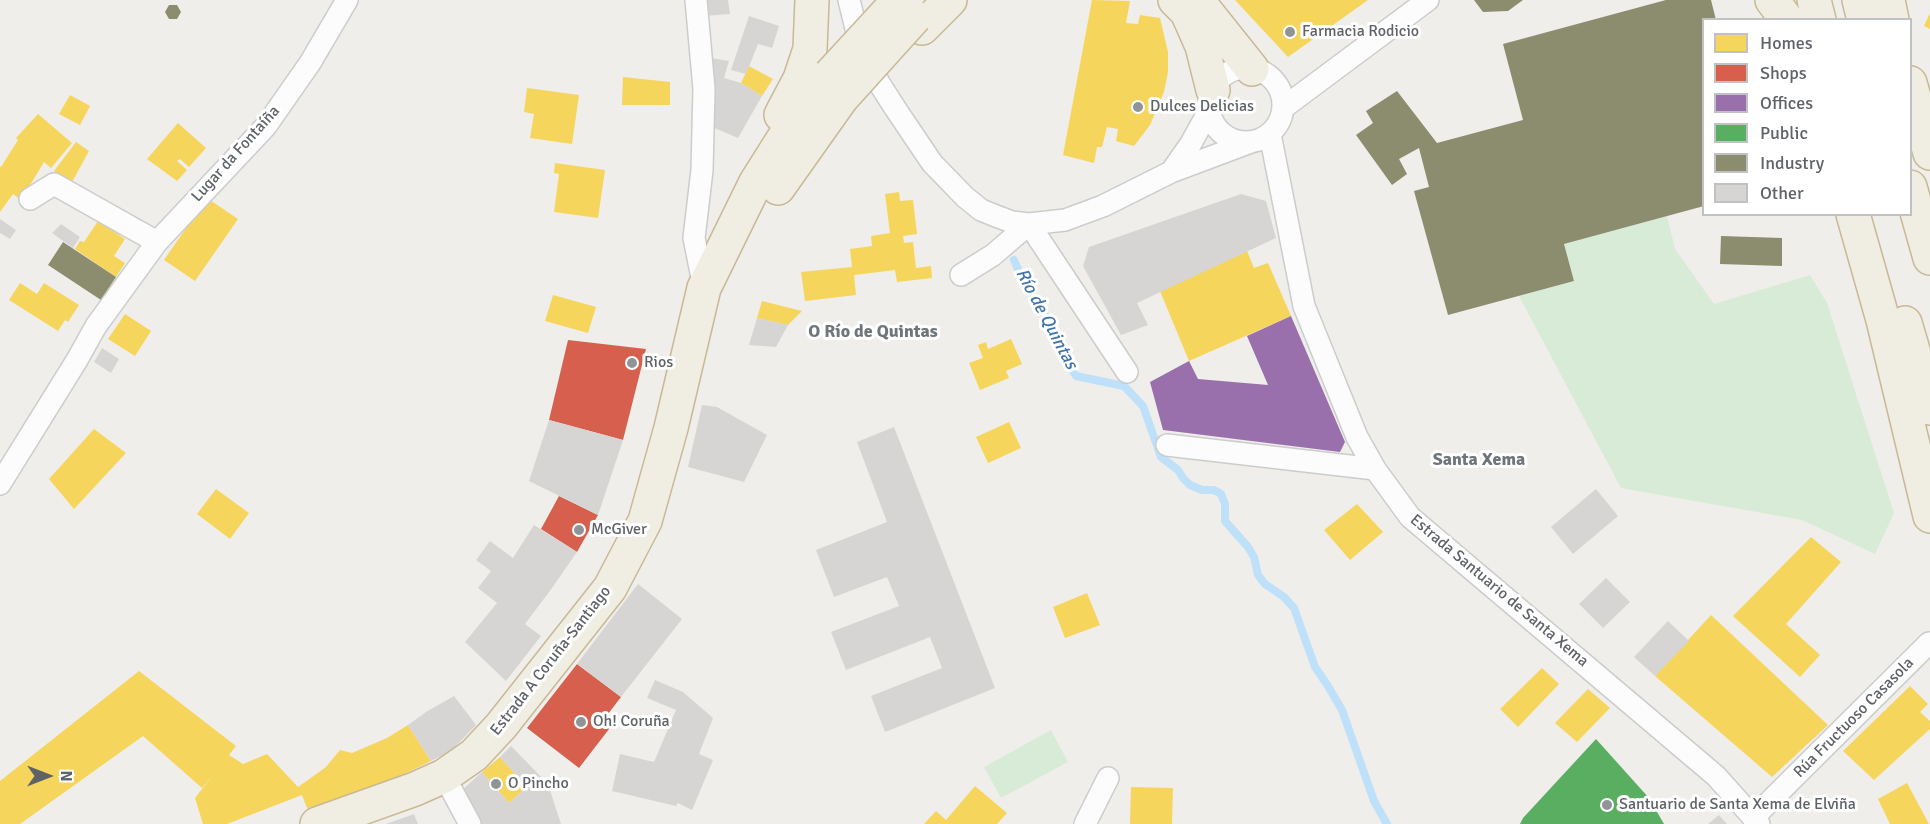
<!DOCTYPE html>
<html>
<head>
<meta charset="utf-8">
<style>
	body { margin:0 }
	#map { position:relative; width:1930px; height:824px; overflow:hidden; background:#efeeea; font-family:Signika,sans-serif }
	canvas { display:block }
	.legend { position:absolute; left:1702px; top:18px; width:210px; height:198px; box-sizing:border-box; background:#fff; border:2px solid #bfc1c3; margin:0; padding:8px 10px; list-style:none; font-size:18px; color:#5f6368 }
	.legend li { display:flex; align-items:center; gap:12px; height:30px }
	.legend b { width:30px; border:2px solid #bfc1c3 }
	.north { position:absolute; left:18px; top:746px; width:60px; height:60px; -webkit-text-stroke:4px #fff; paint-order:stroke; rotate:90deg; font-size:16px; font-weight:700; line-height:24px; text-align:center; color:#5f6368 }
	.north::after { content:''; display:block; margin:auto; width:21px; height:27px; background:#5f6368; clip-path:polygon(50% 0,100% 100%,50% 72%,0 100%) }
</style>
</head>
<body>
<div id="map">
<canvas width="1930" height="824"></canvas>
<ul class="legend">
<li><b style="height:16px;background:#f6d55c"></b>Homes</li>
<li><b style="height:16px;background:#d6604d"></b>Shops</li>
<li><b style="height:16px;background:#9970ab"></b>Offices</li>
<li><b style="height:16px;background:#5aae61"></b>Public</li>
<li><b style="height:16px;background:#8c8c6e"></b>Industry</li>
<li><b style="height:16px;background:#d6d5d3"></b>Other</li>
</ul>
<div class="north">N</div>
</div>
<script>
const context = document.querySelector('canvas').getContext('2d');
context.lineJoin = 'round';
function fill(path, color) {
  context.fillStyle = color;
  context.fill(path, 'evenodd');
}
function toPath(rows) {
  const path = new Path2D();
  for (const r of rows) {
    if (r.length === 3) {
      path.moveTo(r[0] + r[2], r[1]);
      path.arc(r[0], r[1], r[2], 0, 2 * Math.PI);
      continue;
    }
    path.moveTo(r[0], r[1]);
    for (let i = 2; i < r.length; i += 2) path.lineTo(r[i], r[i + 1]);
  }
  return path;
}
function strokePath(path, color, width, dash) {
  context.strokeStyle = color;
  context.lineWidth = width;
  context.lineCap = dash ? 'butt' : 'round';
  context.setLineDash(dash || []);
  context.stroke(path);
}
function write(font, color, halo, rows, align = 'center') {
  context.font = font + ' Signika,sans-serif';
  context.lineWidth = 6;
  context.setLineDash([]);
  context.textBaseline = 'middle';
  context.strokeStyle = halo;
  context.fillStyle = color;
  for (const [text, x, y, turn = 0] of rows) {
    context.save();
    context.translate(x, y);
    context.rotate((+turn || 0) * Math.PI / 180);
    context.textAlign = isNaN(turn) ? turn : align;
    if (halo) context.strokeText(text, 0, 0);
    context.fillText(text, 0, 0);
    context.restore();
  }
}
const green = toPath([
	[1667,216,1675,249,1714,304,1810,275,1827,303,1894,513,1875,554,1802,520,1621,488,1519,296,1574,281,1564,244],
	[1051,730,1068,762,1001,798,984,767]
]);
const homes = toPath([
	[1092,0,1130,1,1126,23,1138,24,1140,15,1160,18,1168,52,1168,72,1164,92,1150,125,1134,146,1116,141,1118,129,1107,127,1102,147,1097,147,1094,163,1063,155],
	[1235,0,1368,0,1288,57],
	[1930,13,1930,29,1924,26],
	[749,66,773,79,762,96,741,83],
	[623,77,670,82,670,105,622,105],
	[527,88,579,95,572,144,530,138,534,114,524,112],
	[70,95,90,106,80,125,59,114],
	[38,114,72,143,51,168,44,162,21,200,13,194,0,212,0,166,1,167,18,140,16,138],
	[178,123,206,148,189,167,180,159,177,161,187,170,177,181,147,159],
	[76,142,89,151,71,184,54,171],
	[555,163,605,170,598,218,554,212,559,174,554,173],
	[899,192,900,201,913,200,917,234,903,236,904,243,913,242,916,268,931,266,932,278,897,282,895,270,854,275,856,295,805,301,801,272,852,267,850,249,872,246,871,236,890,233,885,194],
	[207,198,238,219,195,281,164,260],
	[98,221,125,239,114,256,125,263,116,277,75,249,80,241,84,242],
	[1247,251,1254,268,1268,263,1291,316,1189,361,1160,291],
	[20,283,37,294,44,283,79,305,68,322,65,320,58,331,9,300],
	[553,295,596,307,588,333,545,321],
	[762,301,802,311,788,325,757,318],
	[125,314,151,331,135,356,108,339],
	[1011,339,1022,364,1006,371,1009,378,980,390,969,363,983,358,978,345,986,342,988,349],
	[1009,422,1021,448,988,463,976,437],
	[94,429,126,453,74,509,49,479],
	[216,489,249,513,230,539,197,514],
	[1357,504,1383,532,1350,560,1324,530],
	[1811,537,1841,562,1786,624,1820,655,1800,677,1733,616],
	[1087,593,1100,625,1065,638,1053,607],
	[1711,615,1828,725,1772,777,1655,676],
	[1542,668,1559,684,1518,727,1500,709],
	[139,671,236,746,229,755,243,764,267,754,298,787,326,767,340,750,352,753,387,738,408,725,431,761,402,775,315,807,307,808,302,795,227,824,203,824,195,798,213,775,202,788,143,736,20,824,0,824,0,781],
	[1910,686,1928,704,1920,712,1930,721,1930,729,1874,780,1843,751],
	[1588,689,1610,708,1577,742,1555,723],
	[500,757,527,787,509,803,482,772],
	[1907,783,1929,824,1890,824,1878,799],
	[975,786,1007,813,997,824,924,824,936,811,946,820],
	[1131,787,1173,788,1172,824,1130,824]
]);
const shops = toPath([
	[568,340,646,349,623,440,549,420],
	[559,496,598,515,577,552,541,529],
	[577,664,621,697,608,714,616,720,579,768,527,728]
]);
const offices = toPath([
	[1291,316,1345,442,1340,452,1163,430,1150,382,1189,361,1198,379,1268,385,1247,336]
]);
const public = toPath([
	[1596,739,1649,798,1664,824,1520,824,1523,818]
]);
const industry = toPath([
	[1474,0,1523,0,1508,11,1483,12],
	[1666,0,1711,0,1716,20,1704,20,1704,190,1702,190,1704,206,1564,244,1574,281,1448,315,1414,191,1429,187,1419,148,1399,159,1407,174,1392,185,1356,135,1373,123,1366,111,1397,91,1437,143,1523,120,1503,44],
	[169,5,177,5,181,12,177,19,169,19,165,12],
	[1721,236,1782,238,1782,266,1720,264],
	[63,242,116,277,101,300,48,265]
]);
const stream = toPath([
	[1014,260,1021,276,1044,312,1055,342,1076,376,1124,386,1143,406,1161,457,1178,470,1183,478,1190,485,1202,490,1214,490,1221,494,1225,504,1225,521,1248,547,1254,557,1258,575,1265,584,1284,597,1294,608,1315,667,1328,686,1342,710,1374,801,1387,824]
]);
const building = toPath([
	[702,0,728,0,730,14,704,16],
	[749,16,779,26,772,48,758,44,746,74,731,70],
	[711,58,729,61,724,78,741,83,762,96,738,138,712,127],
	[1241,194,1266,201,1276,238,1137,303,1148,325,1121,335,1083,266,1089,247],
	[0,219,16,230,10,239,0,233],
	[61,224,80,237,73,248,52,233],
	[757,318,788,325,776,347,749,345],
	[102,348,119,359,111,373,94,362],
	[702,405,717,407,767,435,744,482,688,467],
	[549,420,623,440,598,515,529,481],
	[894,427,995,688,885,732,871,696,942,668,930,637,846,670,831,632,899,606,887,577,834,597,816,550,887,522,857,442],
	[1596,489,1618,516,1573,554,1551,527],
	[534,525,577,552,552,588,525,624,541,636,506,681,465,642,497,603,478,588,491,571,476,560,490,541,513,558],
	[1606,578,1630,602,1603,628,1579,604],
	[638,584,682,619,621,697,577,664],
	[1668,621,1689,641,1655,676,1634,657],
	[655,680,683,692,713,718,699,754,713,760,692,810,678,803,676,806,612,791,620,754,654,762,676,710,647,698],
	[454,696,476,725,451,751,431,761,408,725,426,712],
	[511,746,548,784,561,824,480,824,460,792,482,772,509,803,527,787,500,757],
	[414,814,418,824,386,824],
	[1719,815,1727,824,1708,824]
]);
const street = toPath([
	[696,0,704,89,702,170,694,238,704,288],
	[849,0,859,41,879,83,895,108,932,163,965,197,981,210,996,216,1012,222,1029,224,1065,220,1103,206,1171,172,1251,142],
	[1246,105,37],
	[1283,108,1428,0],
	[1270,134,1304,306,1357,437,1375,469,1410,517,1716,776,1759,824],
	[1171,172,1190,145,1210,109],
	[30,199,54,184,157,242],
	[961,275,993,255,1029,224,1127,372],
	[1167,445,1375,469],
	[0,484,77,360,96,326,157,242,266,126,310,63,347,0],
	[444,776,470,824],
	[1753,818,1929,643],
	[1085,824,1108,778]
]);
const highway = toPath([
	[1175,0,1187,12,1202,46,1213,90],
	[1197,0,1252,69],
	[1772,0,1787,20],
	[1814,0,1819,20],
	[1859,0,1864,20],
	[1888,0,1892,20],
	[922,28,950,0],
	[1910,83,1930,153],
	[781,115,800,79,810,49,812,0],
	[1910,187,1930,258],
	[778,188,841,99],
	[1853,214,1883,320,1930,516],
	[1905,323,1930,408],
	[317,824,415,789,444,776,474,755,501,726,610,588,645,521,671,428,704,288,756,182,792,125,830,75]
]);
const highwayBridge = toPath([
	[830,75,899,0],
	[841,99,915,17]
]);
const markers = [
	[1290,32,6,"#919496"],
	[1138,107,6,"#919496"],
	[632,363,6,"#919496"],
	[579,530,6,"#919496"],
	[581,722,6,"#919496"],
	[496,784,6,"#919496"],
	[1607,805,6,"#919496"]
];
const poiNames = [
	["Farmacia Rodicio",1302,32],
	["Dulces Delicias",1150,107],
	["Rios",644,363],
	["McGiver",591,530],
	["Oh! Coruña",593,722],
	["O Pincho",508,784],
	["Santuario de Santa Xema de Elviña",1619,805]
];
const streetNames = [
	["Lugar da Fontaíña",236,154,-48],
	["Estrada Santuario de Santa Xema",1499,591,40],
	["Estrada A Coruña-Santiago",551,661,-52],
	["Rúa Fructuoso Casasola",1854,718,-45]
];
const waterNames = [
	["Río de Quintas",1046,319,62]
];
const neighbourhoodNames = [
	["O Río de Quintas",873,332],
	["Santa Xema",1479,460]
];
fill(green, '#d8ebd6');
fill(homes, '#f6d55c');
fill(shops, '#d6604d');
fill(offices, '#9970ab');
fill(public, '#5aae61');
fill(industry, '#8c8c6e');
strokePath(stream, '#bfe0f9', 8);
fill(building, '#d6d5d3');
strokePath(street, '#cbcccc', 24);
strokePath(highway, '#c8b996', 36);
strokePath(street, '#fdfcfc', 21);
strokePath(highway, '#f0ede3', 33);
strokePath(highwayBridge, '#c8b996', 36, []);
strokePath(highwayBridge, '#f0ede3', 33);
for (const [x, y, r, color] of markers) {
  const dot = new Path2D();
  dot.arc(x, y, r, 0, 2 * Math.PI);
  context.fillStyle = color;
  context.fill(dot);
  strokePath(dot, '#fff', 2);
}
write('16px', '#5f6368', '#fff', poiNames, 'left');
write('16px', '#5f6368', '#fff', streetNames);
write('italic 18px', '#4174aa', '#fff', waterNames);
write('bold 18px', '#70757a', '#fff', neighbourhoodNames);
</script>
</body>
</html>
